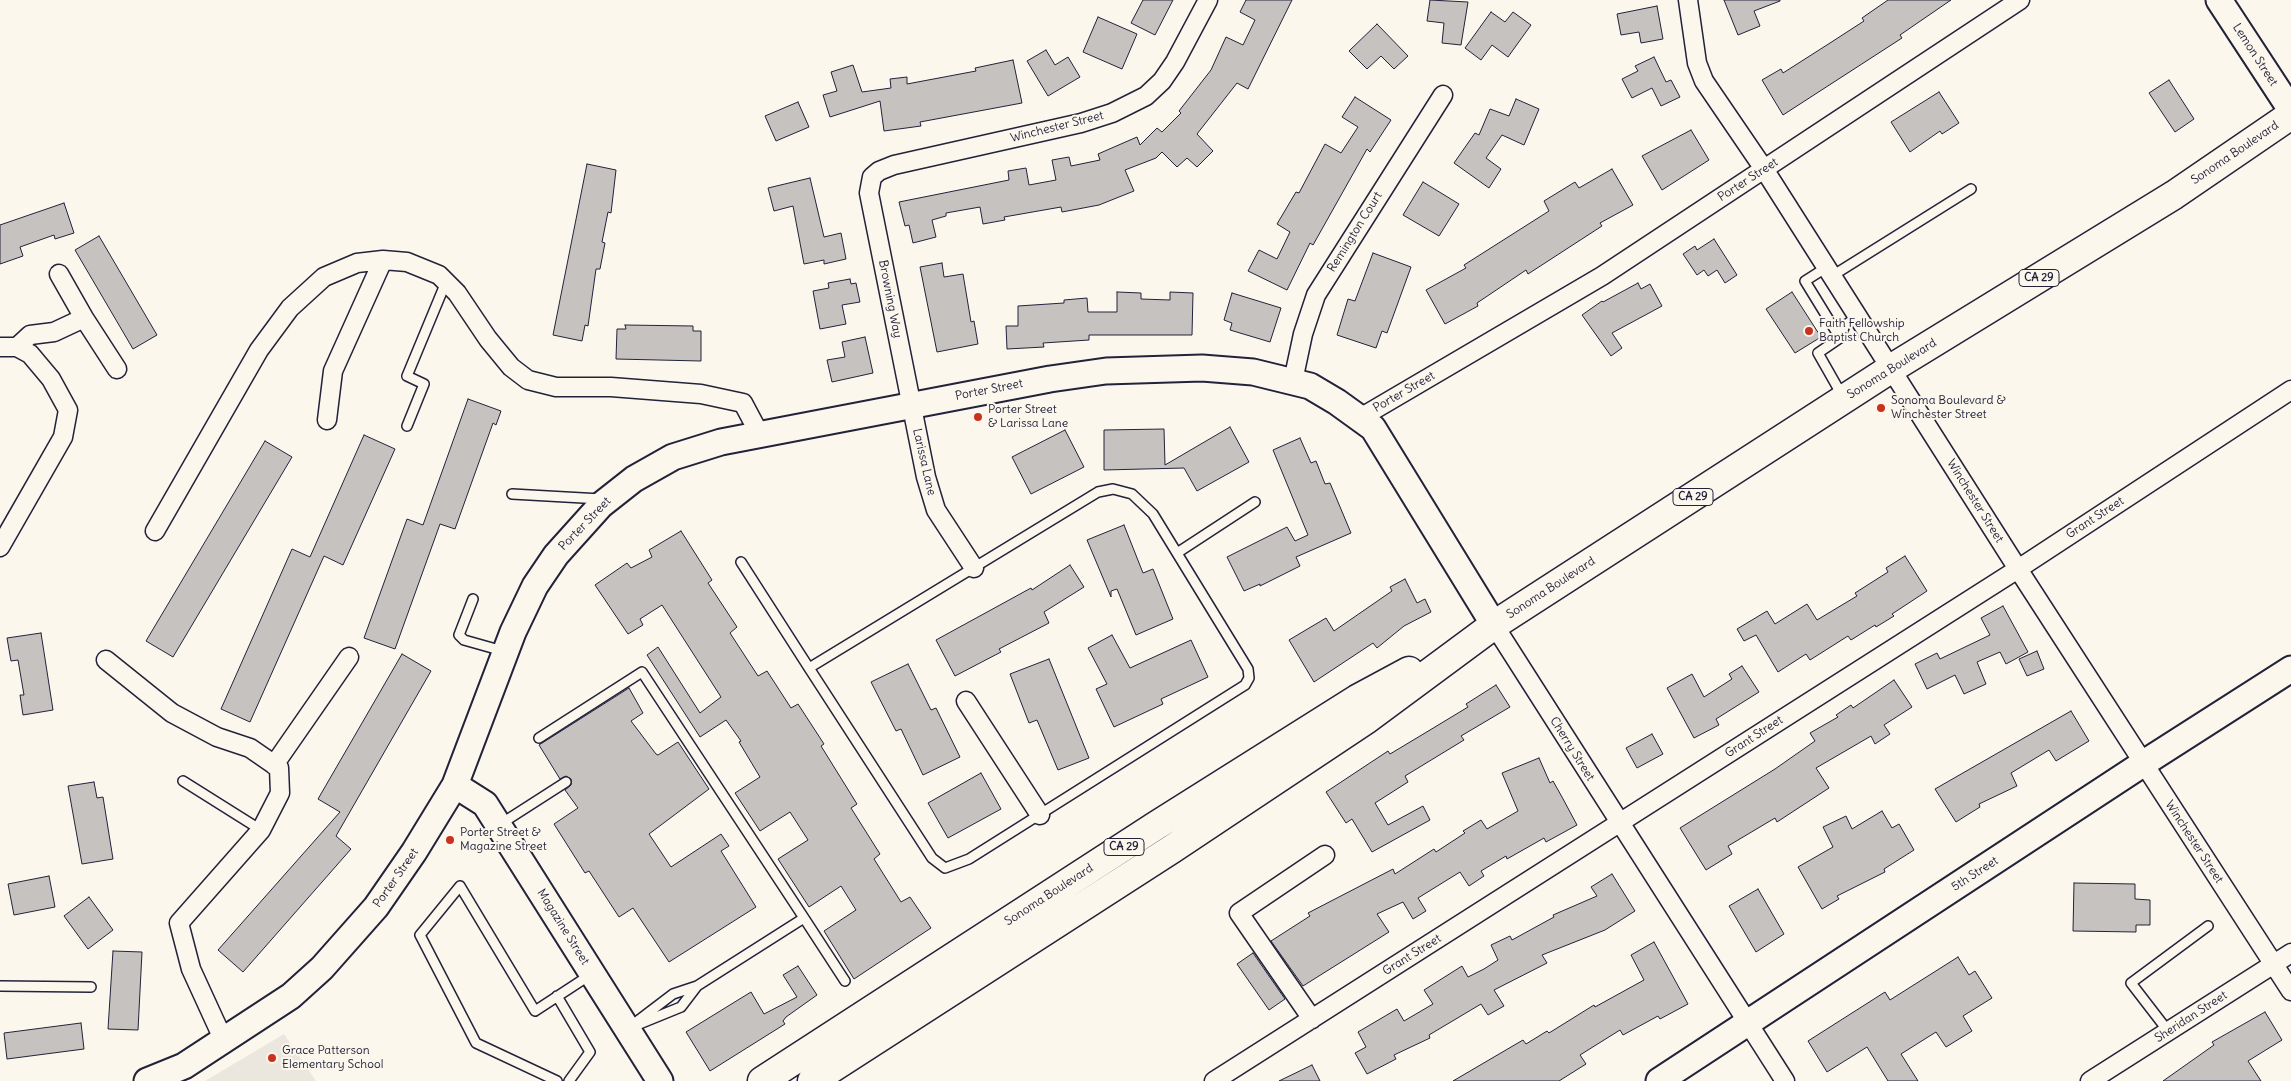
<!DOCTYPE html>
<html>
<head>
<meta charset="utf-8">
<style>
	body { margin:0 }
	canvas { display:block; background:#fbf7ec }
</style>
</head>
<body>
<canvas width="2291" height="1081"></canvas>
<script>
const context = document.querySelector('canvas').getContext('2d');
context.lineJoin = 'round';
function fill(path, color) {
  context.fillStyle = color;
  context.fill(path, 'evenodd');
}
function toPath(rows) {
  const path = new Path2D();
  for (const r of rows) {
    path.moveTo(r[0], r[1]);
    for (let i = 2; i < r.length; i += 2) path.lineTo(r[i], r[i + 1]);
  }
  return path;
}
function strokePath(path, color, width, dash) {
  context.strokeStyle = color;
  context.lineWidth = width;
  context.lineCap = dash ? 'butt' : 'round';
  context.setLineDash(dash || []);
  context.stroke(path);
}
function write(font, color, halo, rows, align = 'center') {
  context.font = font + ' Delius,sans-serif';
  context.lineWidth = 4;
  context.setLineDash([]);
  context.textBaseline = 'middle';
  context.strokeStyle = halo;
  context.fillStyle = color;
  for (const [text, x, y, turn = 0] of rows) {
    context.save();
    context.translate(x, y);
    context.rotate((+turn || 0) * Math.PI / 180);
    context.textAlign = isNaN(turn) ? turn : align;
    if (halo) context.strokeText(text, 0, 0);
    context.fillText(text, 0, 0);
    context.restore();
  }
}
const built = toPath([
	[284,1034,316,1081,205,1081]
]);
const building = toPath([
	[1143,0,1173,0,1155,35,1131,23,1143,0],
	[1246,0,1292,0,1248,89,1237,83,1197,134,1213,151,1197,167,1187,158,1177,167,1162,152,1156,158,1125,170,1134,191,1099,205,1062,212,1061,207,1004,217,1005,220,983,224,980,207,946,213,946,216,932,220,936,237,913,243,909,225,905,226,899,202,1009,180,1008,171,1026,168,1029,185,1056,180,1052,160,1069,157,1071,166,1100,160,1098,154,1137,137,1140,145,1157,128,1162,132,1181,113,1179,111,1211,70,1226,37,1243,45,1255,20,1240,12,1246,0],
	[1430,0,1468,2,1461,45,1442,43,1444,23,1427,21,1430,0],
	[1724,0,1780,0,1780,1,1754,11,1760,26,1738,35,1724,0],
	[1888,0,1951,0,1900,35,1902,38,1783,115,1762,80,1781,69,1783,73,1830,43,1864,21,1862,18,1888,0],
	[1657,6,1663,39,1641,43,1639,32,1621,35,1617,14,1657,6],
	[1491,12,1505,22,1513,12,1531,25,1508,57,1492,45,1481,60,1465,48,1491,12],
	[1098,17,1137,34,1122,69,1083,52,1098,17],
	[1377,24,1408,56,1394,69,1381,56,1367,69,1349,51,1377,24],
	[1046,50,1055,65,1068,57,1080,77,1048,96,1027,61,1046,50],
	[1654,57,1666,82,1671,80,1680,97,1661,106,1652,88,1632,98,1622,79,1638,71,1635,66,1654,57],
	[1013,60,1022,103,920,122,921,126,884,131,880,101,830,117,823,95,837,91,831,72,853,65,862,92,891,88,890,79,907,77,907,84,976,71,975,68,1013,60],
	[2169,80,2194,119,2175,132,2149,93,2169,80],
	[1939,92,1959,123,1942,134,1940,131,1910,152,1891,122,1939,92],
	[1355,97,1391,120,1370,152,1367,149,1313,245,1310,243,1287,290,1248,271,1259,250,1277,259,1290,232,1277,224,1296,192,1299,193,1325,144,1341,153,1358,127,1342,117,1355,97],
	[1516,99,1539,109,1524,145,1502,135,1486,158,1501,169,1489,188,1454,163,1475,133,1479,135,1490,109,1509,116,1516,99],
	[798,102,809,127,776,141,765,116,798,102],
	[1691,130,1709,160,1662,190,1642,156,1691,130],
	[587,164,616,170,611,213,608,212,602,242,605,243,600,269,596,269,588,326,585,325,582,341,553,335,587,164],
	[1612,169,1633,205,1600,223,1602,226,1528,274,1526,270,1477,303,1478,306,1445,324,1426,290,1466,268,1464,265,1549,211,1544,201,1575,182,1579,188,1612,169],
	[810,178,824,237,841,233,846,259,824,264,824,260,804,264,793,206,774,211,768,188,810,178],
	[1423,182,1459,204,1439,236,1403,215,1423,182],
	[64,203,74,233,55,239,54,235,20,247,23,256,0,264,0,225,64,203],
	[99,236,157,335,133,349,75,250,99,236],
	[1714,239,1737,275,1725,283,1717,270,1708,276,1704,270,1697,275,1683,254,1695,246,1697,250,1714,239],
	[1373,253,1411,267,1387,333,1382,331,1376,348,1337,335,1348,299,1355,301,1373,253],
	[942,263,944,277,963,274,971,322,974,321,978,344,937,352,920,267,942,263],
	[850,279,851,284,856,283,860,302,842,305,846,324,820,329,813,291,829,288,828,283,850,279],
	[1638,283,1641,289,1650,284,1662,306,1612,333,1622,348,1611,356,1582,315,1602,301,1603,302,1638,283],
	[1117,292,1141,293,1141,299,1170,300,1170,292,1193,293,1192,335,1089,335,1089,340,1043,343,1044,347,1007,349,1006,326,1018,326,1018,306,1064,303,1064,300,1087,298,1088,312,1117,312,1117,292],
	[1792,292,1821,337,1795,353,1766,309,1792,292],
	[1232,293,1281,308,1270,342,1230,330,1232,323,1224,320,1232,293],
	[625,325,693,326,693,331,701,331,701,361,616,359,617,329,626,329,625,325],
	[865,337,873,373,832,382,827,360,845,357,842,342,865,337],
	[468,399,501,411,496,425,493,423,455,529,440,524,395,649,364,638,407,519,423,525,468,399],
	[1230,427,1249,462,1197,491,1184,468,1104,470,1104,430,1164,429,1165,465,1230,427],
	[1065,430,1084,467,1031,494,1012,457,1065,430],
	[364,435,395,449,343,565,324,556,250,722,221,709,292,549,310,557,364,435],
	[1300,438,1311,463,1316,461,1325,484,1330,483,1351,533,1296,557,1300,566,1260,586,1260,584,1244,591,1227,557,1287,527,1295,541,1308,535,1273,450,1300,438],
	[265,441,292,457,173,657,146,641,265,441],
	[1124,525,1143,573,1153,569,1173,619,1136,635,1117,589,1111,591,1111,597,1087,540,1124,525],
	[681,531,712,580,708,583,737,627,730,633,758,676,767,671,791,708,798,704,824,744,821,746,857,804,851,808,880,854,874,859,901,902,910,897,931,928,854,979,824,931,856,910,841,886,809,907,778,859,808,840,790,812,760,831,735,793,760,777,739,742,741,741,726,720,700,737,647,655,658,647,700,713,721,697,662,605,640,619,643,625,628,634,595,585,627,563,631,568,652,557,649,550,681,531],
	[1905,556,1927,591,1892,614,1894,616,1876,627,1875,625,1851,640,1848,636,1810,660,1806,654,1778,672,1756,635,1744,641,1737,629,1767,611,1775,624,1807,604,1817,620,1857,596,1855,593,1888,572,1886,568,1905,556],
	[1070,565,1084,587,1044,612,1049,623,999,649,1001,652,955,676,936,640,1031,588,1032,590,1070,565],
	[1405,579,1417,603,1425,599,1431,612,1404,626,1377,648,1373,643,1314,682,1289,640,1326,618,1334,631,1392,591,1390,587,1405,579],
	[2003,606,2028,652,2006,664,2000,652,1977,662,1986,684,1964,694,1955,675,1927,689,1915,664,1937,653,1940,659,1990,635,1981,618,2003,606],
	[41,633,53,710,23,715,20,695,24,695,18,660,11,661,7,638,41,633],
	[1112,635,1130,668,1191,640,1208,677,1161,699,1163,704,1114,727,1096,689,1107,684,1088,648,1112,635],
	[2037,651,2044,669,2027,676,2019,659,2037,651],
	[402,654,431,671,336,836,351,849,243,972,218,950,340,812,318,799,402,654],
	[1049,659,1089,758,1058,770,1037,720,1029,723,1010,674,1049,659],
	[908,664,931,710,936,708,960,757,923,775,901,729,896,731,871,682,908,664],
	[1742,666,1759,692,1716,719,1719,725,1694,738,1667,688,1692,674,1704,697,1732,679,1729,674,1742,666],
	[1894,680,1912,707,1884,725,1890,734,1875,744,1871,736,1816,768,1829,788,1777,822,1775,818,1728,846,1732,854,1706,870,1680,828,1775,769,1815,741,1810,733,1838,717,1836,715,1851,705,1853,708,1894,680],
	[1496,685,1510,707,1461,736,1464,740,1405,776,1408,782,1375,803,1388,825,1423,806,1430,820,1372,852,1352,819,1346,823,1326,792,1388,751,1390,754,1430,730,1468,707,1466,704,1496,685],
	[629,688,643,713,631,721,656,754,658,755,678,742,709,789,649,834,671,867,721,834,729,846,721,851,756,907,669,962,633,908,619,917,589,871,585,873,554,824,578,808,565,790,571,785,571,779,566,776,560,779,539,745,629,688],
	[2071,711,2089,741,2056,761,2049,750,2011,773,2017,786,1979,804,1980,807,1956,822,1935,789,2071,711],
	[1652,734,1663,754,1637,768,1626,748,1652,734],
	[1539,758,1550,783,1553,781,1562,797,1577,825,1546,842,1544,838,1507,859,1506,856,1481,871,1484,876,1469,886,1460,872,1418,898,1426,911,1413,919,1403,902,1377,914,1389,932,1303,986,1271,941,1310,916,1308,913,1393,869,1395,874,1434,849,1436,852,1465,833,1463,831,1481,820,1487,829,1518,811,1502,773,1539,758],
	[981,773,1001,809,948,838,928,803,981,773],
	[94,782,97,798,103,797,113,859,82,864,68,786,94,782],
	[1882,811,1892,828,1899,824,1914,850,1884,869,1885,872,1837,896,1839,899,1822,909,1798,867,1833,847,1823,827,1846,816,1852,829,1882,811],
	[1612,874,1635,911,1605,930,1542,955,1547,963,1494,990,1504,1006,1488,1015,1481,1004,1429,1035,1430,1038,1394,1055,1396,1059,1367,1074,1355,1053,1366,1047,1358,1032,1397,1009,1404,1021,1433,1004,1424,990,1462,966,1468,977,1484,969,1498,960,1491,945,1510,936,1512,940,1554,917,1553,915,1597,896,1591,887,1612,874],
	[49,876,55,907,14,915,8,884,49,876],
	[2074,883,2135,884,2135,899,2150,900,2150,925,2136,925,2136,932,2073,931,2074,883],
	[1758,889,1784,934,1756,952,1729,906,1758,889],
	[89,897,113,930,88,949,64,916,89,897],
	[1654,942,1688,1004,1660,1019,1658,1016,1623,1035,1620,1030,1580,1055,1586,1064,1559,1081,1453,1081,1523,1040,1526,1044,1547,1031,1549,1033,1594,1005,1595,1007,1644,980,1631,955,1654,942],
	[113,951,142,952,138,1030,108,1029,113,951],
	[1253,953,1285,999,1269,1010,1237,964,1253,953],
	[1958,957,1969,975,1975,971,1992,998,1963,1016,1972,1031,1946,1047,1936,1032,1901,1054,1918,1081,1888,1081,1867,1047,1827,1072,1808,1041,1885,992,1890,1000,1958,957],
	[798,966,817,995,786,1017,783,1021,785,1024,710,1071,686,1032,751,992,764,1014,797,997,783,975,798,966],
	[2265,1012,2282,1040,2248,1061,2261,1081,2163,1081,2214,1045,2212,1042,2265,1012],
	[81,1023,84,1049,7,1059,4,1033,81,1023],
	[1312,1065,1320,1081,1279,1081,1312,1065]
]);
const lane = toPath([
	[1827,267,1805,281,1840,338],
	[1832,276,1971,189],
	[1843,397,1818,353,1840,338,1845,325,1858,317],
	[407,426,424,384,407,376,446,282],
	[512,494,601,499],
	[1177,553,1255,502],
	[741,562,809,668,932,858,945,868,969,859,1245,685,1249,678,1248,669,1153,514,1132,494,1113,489,1098,492,809,668],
	[473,599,459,635,464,640,503,651],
	[539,738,642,672,804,918],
	[183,781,261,830],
	[499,825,566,782],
	[0,986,91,987],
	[697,986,681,1007,627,1029,673,994,697,986,804,918,845,981],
	[557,996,590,1052,569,1081],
	[2168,1031,2131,983,2208,926],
	[557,1081,476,1043,420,935,460,886,535,1011,590,975]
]);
const street = toPath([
	[1688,0,1697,63,1704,81,1764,169,2018,569,2291,991],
	[84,318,117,369],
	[0,347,17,347,30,354,51,379,68,410,63,437,0,547],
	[17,347,30,335,54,332,84,318,59,274],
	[1293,381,1303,334,1316,295,1443,95],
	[1360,418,1602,276,2020,0],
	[327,420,333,371,383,260],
	[155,531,259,350,290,308,324,277,357,263,383,260,407,262,439,275,457,293,488,339,511,367,528,380,556,387,611,387,701,394,743,403,760,435],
	[974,568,936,510,926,477,869,193,872,177,879,171,894,165,1081,123,1112,113,1146,96,1162,81,1175,62,1208,0],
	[1494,625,1785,1081],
	[106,660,172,713,217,737,250,748,279,768,280,793,261,830,179,923,191,969,224,1041],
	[966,701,1040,815],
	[274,765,349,657],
	[1312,1019,1239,913,1325,855],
	[1214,1081,2018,569,2291,390],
	[2090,1081,2291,953]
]);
const secondary = toPath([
	[2219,0,2291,110],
	[455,785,485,804,660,1081],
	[147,1081,184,1066,291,996,322,968,376,907,414,852,455,785,513,632,535,586,556,555,601,505,634,479,673,457,721,442,1050,379,1106,371,1202,368,1253,372,1310,386,1337,402,1373,428,1494,625],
	[1659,1081,2144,763,2291,669]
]);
const primary = toPath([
	[762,1081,1157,825,1357,699,1409,671],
	[812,1081,1172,849,1367,719,1494,625,1892,368,2174,195,2291,115]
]);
const markers = [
	[1809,331,5,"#c8321e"],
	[1881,408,5,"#c8321e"],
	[978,417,5,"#c8321e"],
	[450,840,5,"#c8321e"],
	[272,1058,5,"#c8321e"]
];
const shields = [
	[2039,278,40],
	[1693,497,40],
	[1124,847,40]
];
const shieldNames = [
	["CA 29",2039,278],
	["CA 29",1693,497],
	["CA 29",1124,847]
];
const streetNames = [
	["Lemon Street",2255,55,57],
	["Winchester Street",1057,127,-14],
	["Sonoma Boulevard",2235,153,-34],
	["Porter Street",1748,180,-33],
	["Remington Court",1355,232,-58],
	["Browning Way",890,299,79],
	["Sonoma Boulevard",1892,369,-32],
	["Porter Street",989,390,-11],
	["Porter Street",1404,392,-30],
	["Larissa Lane",924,462,77],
	["Winchester Street",1975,501,58],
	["Grant Street",2095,518,-33],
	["Porter Street",585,524,-46],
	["Sonoma Boulevard",1551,588,-33],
	["Grant Street",1754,737,-33],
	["Cherry Street",1572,749,58],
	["Winchester Street",2194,842,57],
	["5th Street",1975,874,-33],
	["Porter Street",396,878,-55],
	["Sonoma Boulevard",1049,895,-33],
	["Magazine Street",563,927,58],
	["Grant Street",1412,955,-32],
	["Sheridan Street",2191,1017,-33]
];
const poiNames = [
	["Faith Fellowship",1819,324],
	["Baptist Church",1819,338],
	["Sonoma Boulevard &",1891,401],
	["Winchester Street",1891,415],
	["Porter Street",988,410],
	["& Larissa Lane",988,424],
	["Porter Street &",460,833],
	["Magazine Street",460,847],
	["Grace Patterson",282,1051],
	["Elementary School",282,1065]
];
fill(built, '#ebe7df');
fill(building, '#c6c2c0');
strokePath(building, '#22223b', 1);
strokePath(lane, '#22223b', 12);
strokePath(street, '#22223b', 21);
strokePath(secondary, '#22223b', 29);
strokePath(primary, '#22223b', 31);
strokePath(lane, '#fbf7ec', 9);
strokePath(street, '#fbf7ec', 18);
strokePath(secondary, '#fbf7ec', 25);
strokePath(primary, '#fbf7ec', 28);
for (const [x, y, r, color] of markers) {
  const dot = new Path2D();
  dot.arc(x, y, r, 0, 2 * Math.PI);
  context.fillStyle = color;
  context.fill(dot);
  strokePath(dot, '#fbf7ec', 2);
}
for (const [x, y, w] of shields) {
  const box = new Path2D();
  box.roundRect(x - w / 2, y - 8.5, w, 17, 4);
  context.fillStyle = '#fbf7ec';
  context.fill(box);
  strokePath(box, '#22223b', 1);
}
write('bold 11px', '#22223b', null, shieldNames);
write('12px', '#22223b', '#fbf7ec', streetNames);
write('12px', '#22223b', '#fbf7ec', poiNames, 'left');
</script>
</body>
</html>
